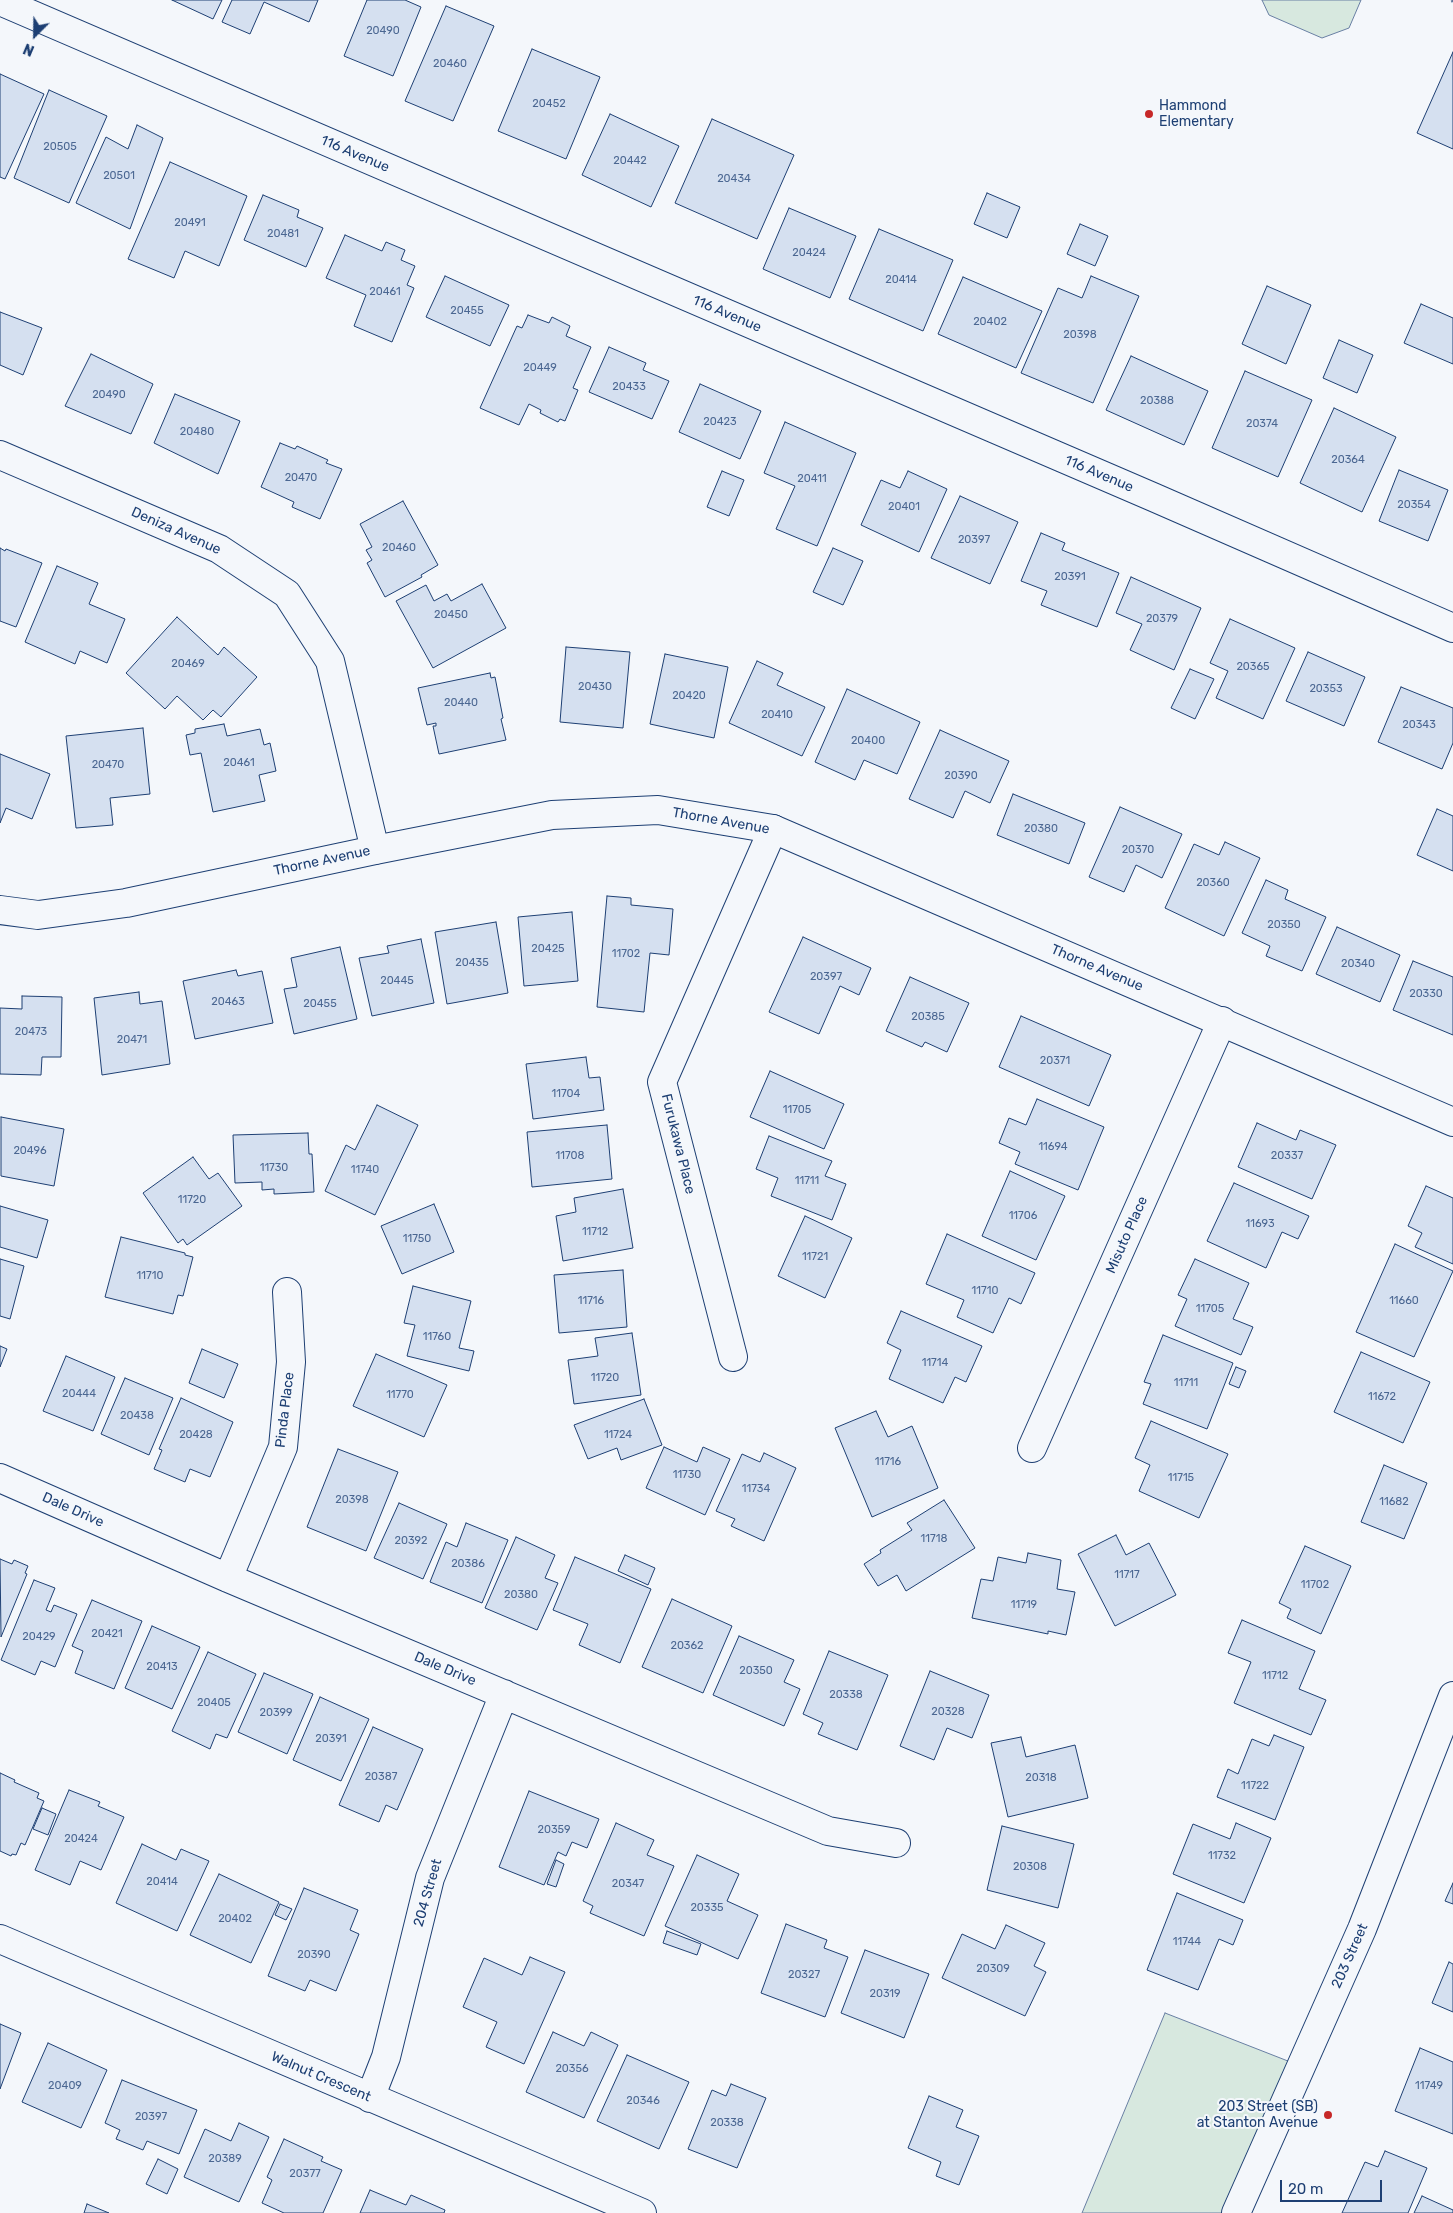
<!DOCTYPE html>
<html>
<head>
<meta charset="utf-8">
<style>
	body { margin:0 }
	#map { position:relative; width:1453px; height:2213px; overflow:hidden; background:#f4f7fb; font-family:Rubik,sans-serif }
	canvas { display:block }
	.north { position:absolute; left:10px; top:10px; width:50px; height:50px; -webkit-text-stroke:4px #f4f7fb; paint-order:stroke; rotate:203deg; font-size:14px; font-weight:700; line-height:20px; text-align:center; color:#1d3f73 }
	.north::after { content:''; display:block; margin:auto; width:18px; height:22px; background:#1d3f73; clip-path:polygon(50% 0,100% 100%,50% 72%,0 100%) }
	.scale { position:absolute; left:1280px; top:2180px; width:102px; height:22px; box-sizing:border-box; border:2px solid #1d3f73; border-top:0; padding-left:6px; font-size:15px; line-height:18px; white-space:nowrap; color:#1d3f73; -webkit-text-stroke:4px #f4f7fb; paint-order:stroke }
</style>
</head>
<body>
<div id="map">
<canvas width="1453" height="2213"></canvas>
<div class="north">N</div>
<div class="scale">20 m</div>
</div>
<script>
const context = document.querySelector('canvas').getContext('2d');
context.lineJoin = 'round';
function fill(path, color) {
  context.fillStyle = color;
  context.fill(path, 'evenodd');
}
function toPath(rows) {
  const path = new Path2D();
  for (const r of rows) {
    path.moveTo(r[0], r[1]);
    for (let i = 2; i < r.length; i += 2) path.lineTo(r[i], r[i + 1]);
  }
  return path;
}
function strokePath(path, color, width, dash) {
  context.strokeStyle = color;
  context.lineWidth = width;
  context.lineCap = dash ? 'butt' : 'round';
  context.setLineDash(dash || []);
  context.stroke(path);
}
function write(font, color, halo, rows, align = 'center') {
  context.font = font + ' Rubik,sans-serif';
  context.lineWidth = 4;
  context.setLineDash([]);
  context.textBaseline = 'middle';
  context.strokeStyle = halo;
  context.fillStyle = color;
  for (const [text, x, y, turn = 0] of rows) {
    context.save();
    context.translate(x, y);
    context.rotate((+turn || 0) * Math.PI / 180);
    context.textAlign = isNaN(turn) ? turn : align;
    if (halo) context.strokeText(text, 0, 0);
    context.fillText(text, 0, 0);
    context.restore();
  }
}
const green = toPath([
	[1262,0,1361,0,1349,28,1322,38,1269,15,1262,0],
	[1165,2013,1293,2063,1235,2213,1082,2213,1165,2013]
]);
const building = toPath([
	[172,0,222,0,213,19,172,0],
	[232,0,318,0,309,22,264,2,250,34,222,22,232,0],
	[367,0,405,0,421,7,393,76,344,56,367,0],
	[446,6,494,26,453,121,405,101,446,6],
	[532,49,600,77,566,159,498,131,532,49],
	[1453,52,1453,149,1417,133,1453,52],
	[0,74,44,94,5,179,0,177,0,74],
	[49,90,107,116,69,203,14,178,49,90],
	[610,114,679,146,651,207,582,175,610,114],
	[712,119,794,155,757,239,675,203,712,119],
	[137,125,163,138,130,229,76,203,106,137,128,149,137,125],
	[170,162,247,196,219,266,185,251,174,278,128,259,170,162],
	[987,193,1020,207,1007,238,974,224,987,193],
	[263,195,299,210,297,217,323,228,306,267,244,240,263,195],
	[789,208,856,236,830,298,763,269,789,208],
	[1080,224,1108,236,1095,266,1067,254,1080,224],
	[879,229,953,260,923,331,849,299,879,229],
	[345,235,382,251,386,242,405,250,401,260,415,266,407,285,414,288,392,342,354,326,366,295,326,278,345,235],
	[445,276,509,305,490,346,426,317,445,276],
	[1091,276,1139,296,1093,403,1021,373,1058,288,1082,298,1091,276],
	[963,277,1042,311,1016,368,938,334,963,277],
	[1267,286,1311,305,1286,364,1242,344,1267,286],
	[1421,304,1453,318,1453,364,1404,343,1421,304],
	[0,312,42,328,23,375,0,365,0,312],
	[528,315,549,323,552,317,570,326,566,336,591,347,573,388,578,390,565,421,560,419,558,422,540,413,541,410,529,404,519,425,480,408,517,326,522,328,528,315],
	[1339,340,1373,355,1357,393,1323,378,1339,340],
	[609,347,646,363,643,370,669,381,652,419,589,392,609,347],
	[91,354,153,384,131,434,65,406,91,354],
	[1131,356,1208,391,1184,445,1106,410,1131,356],
	[1245,371,1312,400,1278,477,1212,448,1245,371],
	[700,384,761,411,740,459,679,432,700,384],
	[175,394,240,421,218,474,154,443,175,394],
	[1334,408,1396,437,1362,512,1300,483,1334,408],
	[785,422,856,453,817,546,776,529,795,486,764,473,785,422],
	[280,443,295,449,297,446,328,460,326,463,342,469,320,519,292,507,294,502,261,487,280,443],
	[1399,470,1448,490,1428,541,1379,521,1399,470],
	[722,471,744,480,729,516,707,507,722,471],
	[908,471,947,489,919,552,861,525,881,480,900,488,908,471],
	[960,496,1018,522,990,584,931,558,960,496],
	[403,501,438,565,421,575,422,577,385,597,367,563,372,560,366,550,372,547,360,524,403,501],
	[1041,533,1065,543,1062,550,1119,573,1097,627,1041,605,1047,591,1021,581,1041,533],
	[0,548,5,551,6,549,42,563,16,627,0,621,0,548],
	[833,548,863,561,843,605,813,592,833,548],
	[57,566,98,583,89,604,125,619,107,663,80,651,75,664,25,642,57,566],
	[1131,577,1201,608,1174,670,1130,650,1142,624,1116,613,1131,577],
	[482,584,506,628,433,668,396,601,426,585,434,601,447,594,451,601,482,584],
	[177,617,218,655,224,647,257,677,221,717,213,710,203,720,177,696,165,709,126,673,177,617],
	[1230,619,1295,648,1263,719,1216,698,1228,671,1210,663,1230,619],
	[566,647,630,652,623,728,560,722,566,647],
	[1308,652,1365,677,1344,726,1286,701,1308,652],
	[665,654,728,667,714,738,650,724,665,654],
	[757,661,783,673,777,685,825,707,802,756,729,723,757,661],
	[1190,669,1214,679,1195,719,1171,708,1190,669],
	[490,673,491,678,495,677,503,718,501,719,506,740,439,754,433,726,436,726,436,723,427,725,418,688,490,673],
	[1401,687,1453,708,1453,743,1442,769,1378,742,1401,687],
	[847,689,920,722,897,774,864,760,855,780,815,762,847,689],
	[224,724,227,736,260,729,264,745,270,743,276,771,259,775,265,801,213,812,201,753,190,755,186,735,195,733,195,729,224,724],
	[143,728,150,794,110,798,113,825,76,828,66,736,143,728],
	[940,730,1009,761,990,803,965,791,953,818,909,799,940,730],
	[0,754,50,774,32,819,6,808,0,823,0,754],
	[1013,794,1085,823,1069,864,997,835,1013,794],
	[1120,807,1182,834,1162,878,1136,865,1124,892,1089,877,1120,807],
	[1437,809,1453,816,1453,871,1417,855,1437,809],
	[1225,842,1260,858,1224,936,1165,908,1194,844,1219,855,1225,842],
	[1266,880,1288,890,1285,899,1326,917,1302,971,1266,956,1270,946,1242,933,1266,880],
	[607,896,631,898,631,905,673,909,669,955,650,953,644,1012,597,1007,607,896],
	[572,912,578,981,524,986,518,917,572,912],
	[496,922,508,993,447,1004,435,932,496,922],
	[1337,927,1400,955,1380,1002,1316,974,1337,927],
	[803,937,871,968,859,995,840,986,819,1034,769,1012,803,937],
	[421,939,434,1003,372,1016,359,958,389,953,387,946,421,939],
	[340,947,357,1019,294,1034,284,989,297,987,291,958,340,947],
	[1413,961,1453,977,1453,1035,1393,1010,1413,961],
	[236,970,238,976,262,971,273,1023,195,1039,183,981,236,970],
	[910,977,969,1003,947,1052,925,1042,922,1047,886,1031,910,977],
	[139,992,140,1004,162,1001,170,1064,102,1075,94,998,139,992],
	[22,996,62,997,61,1057,42,1057,41,1075,0,1074,0,1008,22,1009,22,996],
	[1021,1016,1111,1055,1089,1106,999,1067,1021,1016],
	[586,1057,589,1078,600,1077,604,1110,533,1119,526,1064,586,1057],
	[770,1071,844,1104,824,1149,750,1117,770,1071],
	[1037,1099,1104,1127,1078,1190,1015,1164,1020,1152,999,1143,1009,1118,1026,1125,1037,1099],
	[377,1105,418,1125,375,1215,325,1191,346,1145,355,1150,377,1105],
	[1,1117,64,1129,54,1186,1,1176,1,1117],
	[1257,1123,1296,1140,1300,1130,1336,1145,1312,1199,1238,1167,1257,1123],
	[607,1125,612,1179,532,1187,527,1132,607,1125],
	[308,1133,309,1154,312,1154,314,1192,274,1194,274,1189,262,1190,262,1182,235,1183,233,1135,308,1133],
	[769,1136,832,1161,825,1176,846,1184,832,1220,771,1196,778,1178,756,1169,769,1136],
	[193,1157,209,1179,218,1173,242,1206,187,1245,183,1239,178,1243,143,1193,193,1157],
	[1010,1171,1065,1196,1036,1260,982,1236,1010,1171],
	[1234,1183,1309,1216,1298,1239,1282,1232,1266,1268,1207,1241,1234,1183],
	[1426,1186,1453,1198,1453,1264,1415,1247,1422,1233,1408,1226,1426,1186],
	[623,1189,633,1248,563,1261,556,1216,576,1212,574,1198,623,1189],
	[434,1204,454,1252,402,1274,381,1226,434,1204],
	[0,1206,48,1220,37,1258,0,1247,0,1206],
	[805,1216,852,1238,825,1298,778,1276,805,1216],
	[947,1234,1035,1273,1021,1304,1009,1298,993,1333,957,1317,964,1300,926,1284,947,1234],
	[121,1237,185,1253,185,1255,193,1257,183,1296,178,1295,173,1314,105,1297,121,1237],
	[1395,1244,1453,1271,1414,1357,1356,1332,1395,1244],
	[0,1259,24,1266,10,1319,0,1316,0,1259],
	[1195,1259,1249,1283,1233,1319,1253,1327,1241,1355,1175,1326,1187,1299,1178,1295,1195,1259],
	[623,1270,627,1327,559,1333,554,1275,623,1270],
	[413,1286,471,1301,459,1348,474,1351,469,1371,407,1356,415,1325,404,1323,413,1286],
	[901,1311,982,1346,966,1382,955,1377,943,1403,889,1379,901,1350,887,1343,901,1311],
	[632,1333,641,1395,574,1404,568,1360,598,1356,595,1338,632,1333],
	[1163,1335,1233,1363,1207,1429,1143,1404,1151,1384,1144,1382,1163,1335],
	[0,1346,7,1349,0,1367,0,1346],
	[202,1349,238,1364,224,1398,189,1383,202,1349],
	[1361,1352,1430,1382,1403,1443,1334,1412,1361,1352],
	[376,1354,447,1385,424,1437,353,1406,376,1354],
	[66,1356,115,1377,93,1431,43,1411,66,1356],
	[1236,1367,1246,1371,1239,1388,1229,1384,1236,1367],
	[125,1378,173,1398,149,1455,101,1434,125,1378],
	[181,1398,233,1422,210,1477,190,1469,185,1482,154,1469,162,1450,159,1449,181,1398],
	[644,1399,662,1445,621,1460,617,1448,588,1459,574,1425,644,1399],
	[876,1411,888,1437,912,1426,938,1488,872,1517,835,1428,876,1411],
	[1151,1421,1228,1454,1199,1518,1139,1491,1150,1465,1135,1458,1151,1421],
	[664,1447,697,1462,703,1447,730,1459,705,1515,646,1488,664,1447],
	[338,1449,398,1472,366,1551,307,1527,338,1449],
	[764,1453,796,1468,764,1541,731,1526,735,1519,716,1511,742,1454,760,1462,764,1453],
	[1384,1465,1427,1483,1404,1539,1361,1522,1384,1465],
	[944,1500,975,1548,906,1591,897,1575,878,1586,864,1564,881,1553,880,1550,912,1530,907,1523,944,1500],
	[399,1503,447,1524,423,1579,374,1558,399,1503],
	[466,1523,508,1540,482,1603,430,1582,446,1542,457,1547,466,1523],
	[1116,1535,1126,1555,1149,1543,1176,1595,1115,1626,1078,1554,1116,1535],
	[516,1537,555,1555,545,1578,558,1583,537,1630,485,1608,516,1537],
	[1305,1546,1351,1566,1321,1634,1287,1618,1291,1609,1279,1603,1305,1546],
	[1028,1553,1061,1560,1057,1589,1075,1592,1066,1635,1048,1631,1048,1634,972,1618,981,1579,993,1581,998,1557,1026,1563,1028,1553],
	[625,1555,655,1568,648,1585,618,1571,625,1555],
	[575,1557,651,1589,620,1663,579,1645,588,1624,553,1610,575,1557],
	[0,1559,12,1564,14,1560,28,1566,25,1573,27,1574,1,1637,0,1559],
	[34,1580,55,1588,46,1610,51,1612,54,1605,77,1614,55,1667,41,1661,35,1675,1,1660,34,1580],
	[672,1599,732,1626,703,1693,642,1667,672,1599],
	[92,1600,142,1621,114,1689,75,1673,83,1651,72,1646,92,1600],
	[1242,1620,1315,1651,1299,1689,1326,1700,1311,1735,1234,1703,1251,1662,1228,1653,1242,1620],
	[152,1626,200,1647,172,1709,125,1688,152,1626],
	[739,1636,794,1660,784,1682,800,1689,784,1726,713,1695,739,1636],
	[829,1651,888,1675,857,1750,818,1734,823,1723,803,1714,829,1651],
	[208,1652,256,1674,227,1738,216,1734,210,1749,172,1731,208,1652],
	[930,1671,989,1695,972,1738,947,1728,934,1760,900,1746,930,1671],
	[264,1673,313,1694,287,1754,238,1732,264,1673],
	[320,1697,369,1719,341,1781,293,1760,320,1697],
	[373,1727,423,1749,397,1810,386,1805,379,1822,339,1805,373,1727],
	[1274,1735,1304,1747,1275,1820,1217,1797,1228,1769,1238,1774,1252,1739,1269,1746,1274,1735],
	[1021,1737,1026,1757,1075,1745,1088,1798,1008,1817,991,1743,1021,1737],
	[0,1773,15,1780,14,1782,39,1793,37,1798,44,1801,25,1845,21,1843,16,1855,12,1854,11,1856,0,1851,0,1773],
	[69,1790,100,1802,98,1806,124,1817,101,1870,80,1861,70,1885,35,1870,69,1790],
	[529,1791,599,1819,587,1848,572,1842,566,1856,558,1852,544,1885,499,1867,529,1791],
	[42,1808,56,1814,48,1835,33,1829,42,1808],
	[616,1823,654,1840,647,1855,674,1866,644,1936,590,1913,593,1906,583,1901,616,1823],
	[1236,1823,1271,1838,1244,1903,1173,1874,1193,1824,1230,1839,1236,1823],
	[1002,1826,1074,1844,1058,1908,987,1890,1002,1826],
	[142,1844,176,1860,181,1849,209,1861,177,1931,116,1903,142,1844],
	[697,1855,739,1874,727,1901,758,1915,738,1959,665,1926,697,1855],
	[556,1860,564,1864,556,1887,547,1884,556,1860],
	[219,1874,279,1902,251,1963,190,1935,219,1874],
	[1453,1883,1453,1904,1445,1901,1453,1883],
	[304,1888,358,1910,350,1930,359,1934,336,1991,310,1980,305,1991,268,1976,304,1888],
	[1177,1893,1243,1920,1233,1945,1219,1939,1198,1990,1147,1970,1177,1893],
	[280,1904,292,1909,286,1920,275,1915,280,1904],
	[786,1924,827,1940,824,1948,848,1957,825,2017,761,1993,786,1924],
	[1006,1925,1045,1943,1034,1966,1046,1972,1025,2016,942,1978,962,1934,995,1949,1006,1925],
	[667,1931,701,1944,697,1955,663,1943,667,1931],
	[865,1950,929,1974,904,2038,841,2013,865,1950],
	[530,1957,565,1972,524,2064,486,2047,497,2022,463,2007,484,1958,522,1975,530,1957],
	[1449,1962,1453,1964,1453,2012,1432,2003,1449,1962],
	[0,2024,21,2033,0,2089,0,2024],
	[553,2032,584,2046,591,2032,618,2045,584,2118,526,2092,553,2032],
	[48,2043,107,2070,81,2128,22,2102,48,2043],
	[1420,2048,1453,2062,1453,2134,1395,2111,1420,2048],
	[627,2055,689,2082,659,2149,597,2121,627,2055],
	[122,2080,197,2110,179,2154,147,2141,143,2150,116,2139,120,2130,105,2123,122,2080],
	[731,2084,766,2098,737,2168,688,2149,712,2090,726,2096,731,2084],
	[929,2096,963,2110,956,2127,979,2136,959,2185,936,2176,941,2162,908,2148,929,2096],
	[239,2123,269,2137,239,2202,184,2177,205,2129,231,2141,239,2123],
	[284,2139,323,2157,321,2161,342,2170,323,2213,284,2213,262,2203,272,2180,267,2177,284,2139],
	[1385,2151,1427,2168,1408,2213,1342,2213,1365,2162,1378,2167,1385,2151],
	[158,2159,178,2169,167,2194,146,2184,158,2159],
	[370,2190,406,2205,411,2195,445,2210,444,2213,360,2213,370,2190],
	[1422,2196,1453,2210,1453,2213,1414,2213,1422,2196],
	[87,2204,109,2213,84,2213,87,2204]
]);
const path = toPath([
	[1452,0,1453,2]
]);
const street = toPath([
	[0,1,1153,497,1453,628],
	[0,455,219,549,287,594,330,661,375,850],
	[733,1357,662,1082,773,829],
	[1032,1448,1222,1021],
	[0,1478,228,1578,828,1831,896,1843],
	[228,1578,283,1447,291,1362,287,1292],
	[0,1939,642,2213],
	[370,2098,386,2057,430,1878,504,1694]
]);
const secondary = toPath([
	[0,910,38,915,126,903,375,850,552,815,658,810,773,829,1453,1122],
	[1236,2213,1362,1929,1453,1696]
]);
const markers = [
	[1149,114,5,"#c62828"],
	[1328,2115,5,"#c62828"]
];
const numberNames = [
	["20490",383,31],
	["20460",450,64],
	["20452",549,104],
	["20505",60,147],
	["20442",630,161],
	["20501",119,176],
	["20434",734,179],
	["20491",190,223],
	["20481",283,234],
	["20424",809,253],
	["20414",901,280],
	["20461",385,292],
	["20455",467,311],
	["20402",990,322],
	["20398",1080,335],
	["20449",540,368],
	["20433",629,387],
	["20490",109,395],
	["20388",1157,401],
	["20423",720,422],
	["20374",1262,424],
	["20480",197,432],
	["20364",1348,460],
	["20470",301,478],
	["20411",812,479],
	["20354",1414,505],
	["20401",904,507],
	["20397",974,540],
	["20460",399,548],
	["20391",1070,577],
	["20450",451,615],
	["20379",1162,619],
	["20469",188,664],
	["20365",1253,667],
	["20430",595,687],
	["20353",1326,689],
	["20420",689,696],
	["20440",461,703],
	["20410",777,715],
	["20343",1419,725],
	["20400",868,741],
	["20461",239,763],
	["20470",108,765],
	["20390",961,776],
	["20380",1041,829],
	["20370",1138,850],
	["20360",1213,883],
	["20350",1284,925],
	["20425",548,949],
	["11702",626,954],
	["20435",472,963],
	["20340",1358,964],
	["20397",826,977],
	["20445",397,981],
	["20330",1426,994],
	["20463",228,1002],
	["20455",320,1004],
	["20385",928,1017],
	["20473",31,1032],
	["20471",132,1040],
	["20371",1055,1061],
	["11704",566,1094],
	["11705",797,1110],
	["11694",1053,1147],
	["20496",30,1151],
	["11708",570,1156],
	["20337",1287,1156],
	["11730",274,1168],
	["11740",365,1170],
	["11711",807,1181],
	["11720",192,1200],
	["11706",1023,1216],
	["11693",1260,1224],
	["11712",595,1232],
	["11750",417,1239],
	["11721",815,1257],
	["11710",150,1276],
	["11710",985,1291],
	["11716",591,1301],
	["11660",1404,1301],
	["11705",1210,1309],
	["11760",437,1337],
	["11714",935,1363],
	["11720",605,1378],
	["11711",1186,1383],
	["20444",79,1394],
	["11770",400,1395],
	["11672",1382,1397],
	["20438",137,1416],
	["20428",196,1435],
	["11724",618,1435],
	["11716",888,1462],
	["11730",687,1475],
	["11715",1181,1478],
	["11734",756,1489],
	["20398",352,1500],
	["11682",1394,1502],
	["11718",934,1539],
	["20392",411,1541],
	["20386",468,1564],
	["11717",1127,1575],
	["11702",1315,1585],
	["20380",521,1595],
	["11719",1024,1605],
	["20421",107,1634],
	["20429",39,1637],
	["20362",687,1646],
	["20413",162,1667],
	["20350",756,1671],
	["11712",1275,1676],
	["20338",846,1695],
	["20405",214,1703],
	["20328",948,1712],
	["20399",276,1713],
	["20391",331,1739],
	["20387",381,1777],
	["20318",1041,1778],
	["11722",1255,1786],
	["20359",554,1830],
	["20424",81,1839],
	["11732",1222,1856],
	["20308",1030,1867],
	["20414",162,1882],
	["20347",628,1884],
	["20335",707,1908],
	["20402",235,1919],
	["11744",1187,1942],
	["20390",314,1955],
	["20309",993,1969],
	["20327",804,1975],
	["20319",885,1994],
	["20356",572,2069],
	["20409",65,2086],
	["11749",1429,2086],
	["20346",643,2101],
	["20397",151,2117],
	["20338",727,2123],
	["20389",225,2159],
	["20377",305,2174]
];
const poiNames = [
	["Hammond",1159,106],
	["Elementary",1159,122],
	["203 Street (SB)",1318,2107,"right"],
	["at Stanton Avenue",1318,2123,"right"]
];
const streetNames = [
	["116 Avenue",355,154,23],
	["116 Avenue",727,314,23],
	["116 Avenue",1099,474,23],
	["Deniza Avenue",176,531,24],
	["Thorne Avenue",721,821,10],
	["Thorne Avenue",322,861,-12],
	["Thorne Avenue",1097,968,23],
	["Furukawa Place",678,1144,76],
	["Misuto Place",1127,1235,-66],
	["Pinda Place",285,1410,-83],
	["Dale Drive",73,1510,24],
	["Dale Drive",445,1669,23],
	["204 Street",428,1893,-74],
	["203 Street",1350,1956,-66],
	["Walnut Crescent",321,2077,23]
];
fill(green, '#d7e8df');
strokePath(green, '#687fa3', 1);
fill(building, '#d5e0f0');
strokePath(building, '#1d3f73', 1);
strokePath(street, '#1d3f73', 30);
strokePath(secondary, '#1d3f73', 30);
strokePath(path, '#5e769c', 3, [4, 2.5]);
strokePath(street, '#f4f7fb', 28);
strokePath(secondary, '#f4f7fb', 28);
for (const [x, y, r, color] of markers) {
  const dot = new Path2D();
  dot.arc(x, y, r, 0, 2 * Math.PI);
  context.fillStyle = color;
  context.fill(dot);
  strokePath(dot, '#f4f7fb', 2);
}
write('11px', '#4b6792', null, numberNames);
write('14px', '#1d3f73', '#f4f7fb', poiNames, 'left');
write('14px', '#1d3f73', '#f4f7fb', streetNames);
</script>
</body>
</html>
